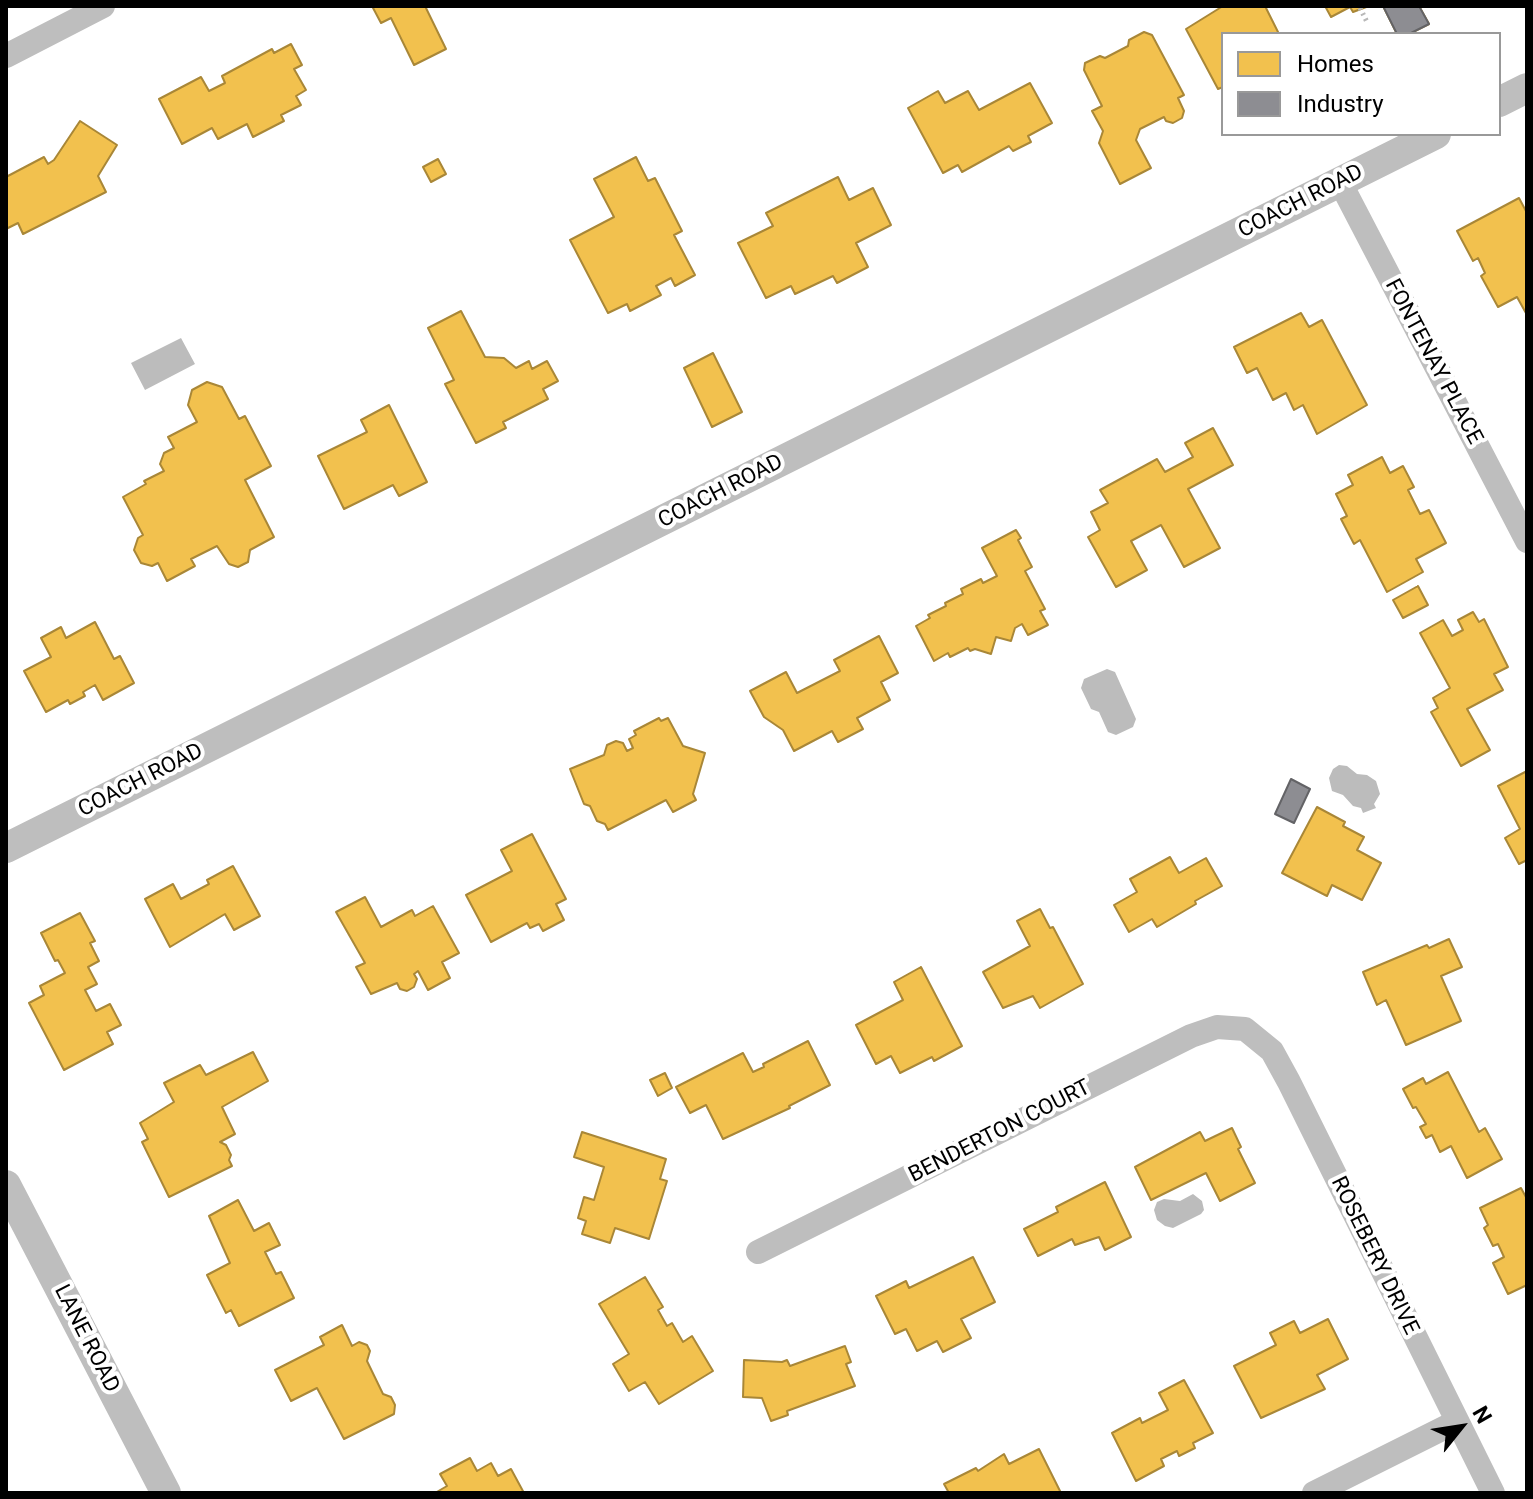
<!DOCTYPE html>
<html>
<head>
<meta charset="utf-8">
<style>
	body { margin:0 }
	#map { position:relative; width:1533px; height:1499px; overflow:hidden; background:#fff; font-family:Roboto,sans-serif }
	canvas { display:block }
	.frame { position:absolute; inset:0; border:8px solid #000; pointer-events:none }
	.legend { position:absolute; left:1221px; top:32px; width:280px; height:104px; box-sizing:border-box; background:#fff; border:2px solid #999; margin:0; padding:10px 14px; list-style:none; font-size:24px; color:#000 }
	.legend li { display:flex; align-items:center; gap:16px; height:40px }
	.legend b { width:40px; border:2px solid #999 }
	.north { position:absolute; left:1421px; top:1387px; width:80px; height:80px; -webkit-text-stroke:6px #fff; paint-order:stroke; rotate:60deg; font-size:22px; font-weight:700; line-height:32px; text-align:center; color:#000 }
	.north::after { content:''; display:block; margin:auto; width:28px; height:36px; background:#000; clip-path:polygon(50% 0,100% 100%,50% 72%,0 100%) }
</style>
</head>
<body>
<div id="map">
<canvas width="1533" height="1499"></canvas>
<div class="frame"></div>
<ul class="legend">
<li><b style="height:22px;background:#f2c14e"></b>Homes</li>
<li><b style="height:22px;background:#8d8d92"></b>Industry</li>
</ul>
<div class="north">N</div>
</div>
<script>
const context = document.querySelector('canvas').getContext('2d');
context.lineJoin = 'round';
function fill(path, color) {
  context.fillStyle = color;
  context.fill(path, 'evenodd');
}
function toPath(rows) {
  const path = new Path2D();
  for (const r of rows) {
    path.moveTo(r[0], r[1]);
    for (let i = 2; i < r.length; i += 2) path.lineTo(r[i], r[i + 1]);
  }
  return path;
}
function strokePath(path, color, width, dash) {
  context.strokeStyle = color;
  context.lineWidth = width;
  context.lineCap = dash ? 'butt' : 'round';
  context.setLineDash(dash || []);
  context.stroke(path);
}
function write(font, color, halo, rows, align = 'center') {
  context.font = font + ' Roboto,sans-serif';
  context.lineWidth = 8;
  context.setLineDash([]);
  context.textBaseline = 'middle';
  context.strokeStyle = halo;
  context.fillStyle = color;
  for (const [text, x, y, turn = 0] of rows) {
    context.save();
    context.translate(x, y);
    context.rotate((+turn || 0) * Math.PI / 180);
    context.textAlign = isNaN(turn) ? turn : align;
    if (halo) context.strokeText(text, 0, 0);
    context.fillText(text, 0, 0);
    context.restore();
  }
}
const water = toPath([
	[181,338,195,364,145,390,131,363],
	[1107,669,1115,672,1136,719,1133,727,1116,735,1108,732,1099,712,1091,709,1081,688,1084,679],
	[1339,765,1347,766,1357,774,1367,775,1376,781,1380,794,1374,804,1376,808,1363,813,1361,808,1353,806,1343,795,1332,791,1329,778,1333,769],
	[1193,1194,1202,1201,1204,1210,1201,1214,1173,1228,1165,1226,1157,1220,1154,1210,1157,1202,1164,1199,1180,1201]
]);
const homes = toPath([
	[372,6,425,6,446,49,414,65,391,18,381,23,372,6],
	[1223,6,1265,6,1279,34,1223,34,1223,87,1218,89,1186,29,1223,6],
	[1325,6,1369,6,1353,12,1350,7,1331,17,1325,6],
	[1383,6,1419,6,1429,24,1409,34,1397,34,1383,6],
	[1144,32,1152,35,1184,95,1178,98,1184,111,1182,118,1173,123,1166,121,1164,117,1140,129,1136,140,1151,168,1120,184,1099,143,1103,131,1092,111,1102,106,1084,70,1085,63,1100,56,1105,58,1128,46,1129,40,1144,32],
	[291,44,302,65,294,69,306,90,296,96,301,105,281,115,284,121,253,137,247,124,218,139,212,128,182,144,159,99,201,77,209,91,225,83,222,76,272,49,274,53,291,44],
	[1030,83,1052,123,1028,136,1031,142,1013,151,1009,146,962,172,958,165,943,173,908,108,938,91,945,103,968,91,979,110,1030,83],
	[80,121,117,145,98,176,106,192,23,234,18,223,6,229,6,177,44,157,48,164,54,160,80,121],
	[636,157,648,181,655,178,682,231,674,235,695,275,675,286,671,278,656,286,661,295,630,311,627,304,608,313,570,240,614,217,594,179,636,157],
	[438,159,446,174,431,182,423,167,438,159],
	[838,177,849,200,873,188,891,225,856,243,868,267,837,283,833,276,795,294,791,286,766,298,738,243,773,226,766,213,838,177],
	[1519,198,1527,213,1527,315,1517,297,1498,307,1481,276,1485,273,1478,258,1473,261,1457,231,1519,198],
	[461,311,485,357,504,358,516,368,529,361,532,369,547,361,558,381,543,389,548,399,503,422,506,428,476,443,445,384,454,380,428,328,461,311],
	[1301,313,1309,327,1322,320,1367,405,1317,434,1303,405,1294,410,1286,393,1273,400,1257,368,1247,373,1234,347,1301,313],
	[713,353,742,412,712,427,684,368,713,353],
	[207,382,222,387,239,419,245,416,271,466,245,480,274,537,250,550,248,562,238,567,229,564,217,546,191,559,195,566,167,581,158,563,152,566,141,563,134,550,138,538,143,535,123,497,146,484,144,481,164,471,160,464,164,453,174,448,168,437,197,422,188,405,192,390,207,382],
	[389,405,427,482,399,496,393,485,344,509,318,456,367,432,361,420,389,405],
	[1213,428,1233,465,1188,489,1220,548,1184,567,1161,525,1131,541,1147,570,1116,587,1088,537,1100,530,1091,512,1108,503,1100,490,1157,459,1165,472,1193,457,1185,443,1213,428],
	[1382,457,1390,473,1403,466,1414,487,1408,490,1420,514,1429,510,1446,543,1416,559,1423,572,1387,592,1360,540,1354,544,1341,519,1347,516,1336,494,1353,485,1348,475,1382,457],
	[1016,530,1021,538,1018,540,1032,567,1025,571,1045,609,1040,611,1048,625,1028,635,1022,624,1015,628,1011,641,996,637,991,654,975,649,970,651,968,648,950,657,948,653,934,661,916,626,930,618,928,615,946,606,945,603,963,594,961,589,981,579,983,583,997,576,982,548,1016,530],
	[1418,586,1428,605,1403,618,1393,600,1418,586],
	[1473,612,1479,622,1484,619,1508,667,1494,674,1503,690,1467,709,1490,750,1461,766,1431,712,1438,708,1433,698,1450,688,1420,633,1443,620,1452,636,1463,630,1458,620,1473,612],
	[95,622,114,659,120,656,134,683,103,700,95,685,83,692,85,696,70,704,68,700,46,712,24,671,51,657,41,638,61,627,66,638,95,622],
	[879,636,898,673,881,682,890,700,857,718,863,729,838,742,832,731,794,751,783,730,764,717,750,691,786,672,797,693,840,671,834,660,879,636],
	[659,718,661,721,668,718,683,746,705,753,693,794,696,800,673,812,666,800,608,830,605,824,597,821,590,806,584,804,570,769,604,755,607,745,616,741,623,743,627,751,633,748,629,739,636,735,634,731,659,718],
	[1527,771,1527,860,1519,864,1505,838,1520,829,1498,786,1527,771],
	[1317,807,1345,822,1343,826,1364,837,1357,850,1381,863,1362,900,1332,885,1327,896,1282,873,1317,807],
	[532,834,566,899,556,904,564,920,543,931,539,924,530,928,527,923,491,942,466,895,512,871,501,850,532,834],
	[1170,857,1179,873,1206,858,1222,886,1195,901,1196,904,1157,927,1152,919,1129,932,1114,905,1137,892,1130,879,1170,857],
	[233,866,260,916,234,930,225,914,170,947,145,899,173,884,181,899,209,884,207,880,233,866],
	[365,897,381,927,412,910,415,916,433,906,459,953,442,962,450,978,428,990,418,971,414,974,417,979,414,987,407,991,400,989,397,983,371,994,356,967,365,963,336,912,365,897],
	[1040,909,1050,928,1053,927,1083,984,1040,1008,1033,996,1003,1008,983,972,1030,946,1017,921,1040,909],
	[80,913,95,941,90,943,99,961,88,967,97,984,85,990,96,1011,110,1004,121,1025,107,1032,113,1044,64,1070,29,1003,44,995,40,986,65,973,58,960,55,961,41,933,80,913],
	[1449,939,1462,967,1441,976,1461,1021,1406,1045,1386,1000,1377,1005,1363,972,1427,945,1429,948,1449,939],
	[921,967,962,1046,934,1061,932,1057,900,1073,891,1056,876,1064,856,1025,903,1000,894,982,921,967],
	[808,1041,830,1085,789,1106,790,1108,723,1139,706,1105,690,1113,676,1087,743,1053,753,1072,764,1067,763,1064,808,1041],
	[253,1052,268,1081,222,1107,235,1134,220,1142,226,1145,231,1155,229,1160,232,1166,169,1197,142,1142,148,1139,140,1123,174,1102,164,1083,200,1065,206,1075,253,1052],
	[1448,1072,1479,1132,1485,1128,1502,1159,1467,1178,1451,1146,1440,1152,1432,1135,1426,1138,1420,1127,1426,1124,1416,1107,1413,1108,1403,1089,1423,1078,1426,1084,1448,1072],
	[665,1073,672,1088,658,1096,650,1080,665,1073],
	[1232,1128,1241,1147,1238,1149,1255,1183,1220,1201,1206,1173,1151,1200,1135,1167,1200,1132,1205,1141,1232,1128],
	[582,1132,666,1159,660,1179,667,1181,649,1239,615,1228,610,1243,582,1234,586,1221,578,1218,584,1197,594,1200,604,1167,574,1157,582,1132],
	[1105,1182,1131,1237,1105,1250,1099,1237,1075,1245,1072,1239,1038,1256,1024,1229,1058,1212,1056,1207,1105,1182],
	[1521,1188,1527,1199,1527,1285,1508,1294,1493,1263,1504,1257,1498,1244,1493,1246,1484,1228,1488,1225,1480,1208,1521,1188],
	[238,1200,254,1231,269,1223,280,1245,265,1252,276,1274,281,1272,294,1298,239,1326,231,1310,226,1313,207,1275,230,1263,209,1216,238,1200],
	[973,1257,995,1302,961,1319,971,1338,943,1352,937,1341,917,1351,906,1329,895,1334,876,1296,906,1281,909,1288,973,1257],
	[645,1277,663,1307,658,1310,667,1326,672,1323,683,1342,692,1336,713,1371,659,1404,645,1382,629,1391,613,1364,629,1354,599,1304,645,1277],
	[1328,1319,1348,1359,1317,1375,1325,1389,1261,1418,1234,1366,1276,1345,1270,1333,1294,1321,1300,1333,1328,1319],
	[342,1325,352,1346,359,1342,367,1345,370,1351,367,1361,383,1394,391,1397,395,1405,394,1414,344,1439,317,1388,291,1401,275,1370,324,1345,320,1337,342,1325],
	[845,1346,851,1362,846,1364,855,1386,787,1411,788,1415,771,1421,762,1398,743,1397,744,1360,782,1362,787,1360,790,1366,845,1346],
	[1184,1380,1213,1433,1193,1443,1195,1448,1179,1456,1177,1451,1161,1459,1164,1466,1136,1481,1112,1433,1140,1418,1142,1423,1168,1410,1159,1393,1184,1380],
	[1039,1449,1061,1493,949,1493,944,1484,976,1468,978,1471,1004,1454,1009,1464,1039,1449],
	[470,1458,477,1471,491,1463,498,1476,511,1469,524,1493,435,1493,447,1486,440,1474,470,1458]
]);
const industry = toPath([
	[1383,6,1419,6,1429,24,1409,34,1397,34,1383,6],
	[1291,779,1310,789,1294,823,1275,814,1291,779]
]);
const path = toPath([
	[1360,8,1368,24]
]);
const minor = toPath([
	[6,56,103,6],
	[1340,182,1527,541],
	[758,1252,1191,1036,1217,1027,1245,1029,1272,1051,1289,1082,1493,1493],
	[1314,1493,1456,1422]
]);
const tertiary = toPath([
	[1499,102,1527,88],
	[6,848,1436,134],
	[6,1185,166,1493]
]);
const streetNames = [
	["COACH ROAD",1301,202,-27],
	["FONTENAY PLACE",1433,362,62],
	["COACH ROAD",721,492,-27],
	["COACH ROAD",141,781,-27],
	["BENDERTON COURT",1000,1132,-27],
	["ROSEBERY DRIVE",1374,1256,64],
	["LANE ROAD",86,1339,63]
];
fill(water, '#bcbcbc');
fill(homes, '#f2c14e');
strokePath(homes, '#a98737', 2);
fill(industry, '#8d8d92');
strokePath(industry, '#636366', 2);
strokePath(path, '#b8b8b8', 5, [2, 4]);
strokePath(minor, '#bebebe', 24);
strokePath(tertiary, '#bebebe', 30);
write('22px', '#000', '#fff', streetNames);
</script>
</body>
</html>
